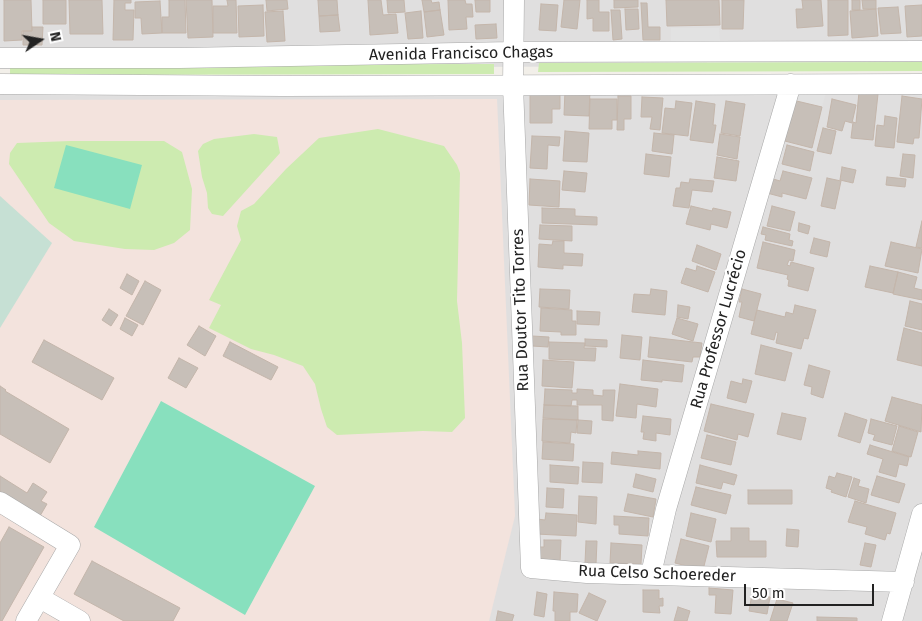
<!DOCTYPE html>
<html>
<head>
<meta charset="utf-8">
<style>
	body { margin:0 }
	#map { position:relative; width:922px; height:621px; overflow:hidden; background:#f2efe9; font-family:"Fira Sans",sans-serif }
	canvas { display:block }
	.north { position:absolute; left:15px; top:15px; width:50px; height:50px; -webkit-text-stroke:4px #fff; paint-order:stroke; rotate:78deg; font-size:14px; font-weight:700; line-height:20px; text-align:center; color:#222 }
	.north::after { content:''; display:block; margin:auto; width:18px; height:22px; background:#222; clip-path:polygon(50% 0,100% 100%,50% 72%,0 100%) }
	.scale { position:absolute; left:744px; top:584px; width:130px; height:22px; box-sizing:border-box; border:2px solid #222; border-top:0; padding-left:6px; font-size:15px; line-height:18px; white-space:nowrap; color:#222; -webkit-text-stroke:4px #fff; paint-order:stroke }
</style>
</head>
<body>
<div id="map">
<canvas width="922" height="621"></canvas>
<div class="north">N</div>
<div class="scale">50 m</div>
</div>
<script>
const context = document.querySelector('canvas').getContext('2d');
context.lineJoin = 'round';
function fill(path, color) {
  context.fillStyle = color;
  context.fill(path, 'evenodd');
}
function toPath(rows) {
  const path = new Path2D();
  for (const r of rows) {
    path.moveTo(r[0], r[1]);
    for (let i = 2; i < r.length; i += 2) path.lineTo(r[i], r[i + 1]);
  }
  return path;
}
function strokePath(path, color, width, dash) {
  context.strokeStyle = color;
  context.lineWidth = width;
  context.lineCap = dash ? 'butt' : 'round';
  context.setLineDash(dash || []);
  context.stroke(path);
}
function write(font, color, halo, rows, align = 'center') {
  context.font = font + ' "Fira Sans",sans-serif';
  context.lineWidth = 4.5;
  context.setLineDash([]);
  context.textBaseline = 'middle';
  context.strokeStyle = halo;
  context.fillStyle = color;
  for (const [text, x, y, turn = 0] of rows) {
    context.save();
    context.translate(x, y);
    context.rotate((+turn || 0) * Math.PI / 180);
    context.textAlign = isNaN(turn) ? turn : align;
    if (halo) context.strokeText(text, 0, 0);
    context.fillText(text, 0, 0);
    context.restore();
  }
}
const residential = toPath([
	[0,0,922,0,922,65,0,69],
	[922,84,922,621,0,621,0,93,76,95,497,94]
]);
const military = toPath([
	[497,99,515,516,489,621,0,621,0,100]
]);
const grass = toPath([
	[922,62,922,71,538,72,539,63],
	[494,64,494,74,10,75,10,65],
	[378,129,444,146,457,165,460,173,457,301,462,343,465,418,452,432,423,431,337,435,327,427,321,409,315,384,303,366,274,355,251,349,209,328,221,305,209,300,241,240,237,226,241,211,254,204,286,169,319,138],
	[254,134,277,137,280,153,223,216,212,214,208,208,207,193,202,177,198,151,203,144,214,139],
	[70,141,164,141,182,152,192,189,190,230,174,243,154,250,125,249,74,241,49,223,9,164,10,153,17,143]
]);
const wetland = toPath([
	[0,196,52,243,0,328]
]);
const pitch = toPath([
	[66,145,142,165,130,209,54,188],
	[161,401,315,486,245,615,94,527]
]);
const parking = toPath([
	[671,28,719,28,720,41,671,42],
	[790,89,827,89,822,107,788,98]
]);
const building = toPath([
	[4,0,31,0,32,31,22,31,22,40,4,41,4,0],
	[43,0,66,0,66,24,43,24,43,0],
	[69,0,102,0,103,34,70,34,69,0],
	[114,0,131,0,131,3,125,3,125,10,134,10,133,40,113,40,114,0],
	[169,0,185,0,186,33,162,33,162,17,169,17,169,0],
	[186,0,212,0,213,37,188,38,186,0],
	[227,0,236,0,237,33,213,33,213,6,228,6,227,0],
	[266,0,287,0,288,9,267,11,266,0],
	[318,0,337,0,338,15,319,16,318,0],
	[368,0,381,0,383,15,396,14,398,33,370,35,368,0],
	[387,0,404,0,405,12,388,13,387,0],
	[422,0,431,0,432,3,439,2,440,10,424,12,422,0],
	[448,0,465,0,466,4,472,4,473,17,466,17,467,29,449,30,448,0],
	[475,0,490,0,490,12,476,12,475,0],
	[564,0,580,0,577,29,561,27,564,0],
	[587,0,599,0,599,12,609,12,609,31,593,31,593,18,587,19,587,0],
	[614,0,638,0,638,7,614,8,614,0],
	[666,0,719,0,720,25,667,26,666,0],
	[722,0,744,0,743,29,722,29,722,0],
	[802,0,821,0,823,26,797,28,796,9,803,9,802,0],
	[828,0,848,0,848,35,828,36,828,0],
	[852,0,860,0,860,10,852,10,852,0],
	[862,0,876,0,876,9,863,9,862,0],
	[160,1,162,33,142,34,141,18,135,18,135,2,160,1],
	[641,3,647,3,648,27,660,27,660,40,643,40,641,3],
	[541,4,558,5,556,31,539,30,541,4],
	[263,5,264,36,239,37,238,6,263,5],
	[922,5,922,36,907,37,905,6,922,5],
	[898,7,901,33,881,34,878,8,898,7],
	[625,9,638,9,639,29,626,30,625,9],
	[876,9,878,36,852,38,850,11,876,9],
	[440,10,444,35,427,37,424,12,440,10],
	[611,10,620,10,622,39,613,40,611,10],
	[283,11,285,41,267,42,265,12,283,11],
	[421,11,423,38,408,39,405,13,421,11],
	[338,15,340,31,320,32,319,16,338,15],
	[496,24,497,38,476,39,475,25,496,24],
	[32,27,43,27,42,45,23,45,23,31,32,31,32,27],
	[565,90,590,90,589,116,564,115,565,90],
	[530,91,560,91,560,109,552,109,552,123,530,123,530,91],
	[859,92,878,94,873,140,851,138,853,122,856,123,859,92],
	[618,96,631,96,631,119,624,119,624,130,617,130,618,96],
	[902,96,922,99,919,138,914,138,913,144,897,142,902,96],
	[642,97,663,98,660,130,650,129,652,117,641,117,642,97],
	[590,99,617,99,617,120,612,120,612,129,589,129,590,99],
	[788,99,822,107,812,148,777,139,788,99],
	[832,99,856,105,852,123,845,121,842,131,827,127,832,99],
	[676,101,692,103,688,136,662,133,665,108,675,109,676,101],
	[696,101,715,104,713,125,716,125,713,143,690,140,696,101],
	[726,101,745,104,740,136,721,133,726,101],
	[885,116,897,118,894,148,875,146,877,125,884,126,885,116],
	[823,128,836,131,831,154,817,151,823,128],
	[565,131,589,133,587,162,563,161,565,131],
	[654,133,674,135,672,154,652,151,654,133],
	[720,134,740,137,737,159,717,155,720,134],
	[532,136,560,137,559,146,548,145,547,169,530,168,532,136],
	[787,145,814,152,810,171,782,164,787,145],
	[646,154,671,157,669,177,644,174,646,154],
	[903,154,915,155,913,178,900,176,903,154],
	[717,157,739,161,736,181,714,178,717,157],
	[842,167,856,170,853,183,840,180,842,167],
	[564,171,587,173,585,192,562,190,564,171],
	[783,171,812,178,806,199,782,193,782,197,767,193,770,178,780,181,783,171],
	[887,177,906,179,905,187,886,185,887,177],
	[827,178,841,181,835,209,821,206,827,178],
	[530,179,560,181,559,207,529,205,530,179],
	[690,179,714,181,712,192,692,190,689,208,673,206,676,188,680,188,681,182,689,183,690,179],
	[691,206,712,211,713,208,731,212,727,228,711,224,710,230,686,224,691,206],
	[772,206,795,212,790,231,767,226,772,206],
	[542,208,575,209,575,216,597,217,597,225,542,223,542,208],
	[922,221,922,248,916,247,922,221],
	[799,223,810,226,808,234,798,231,799,223],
	[540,225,572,226,572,241,539,239,540,225],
	[763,227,790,234,789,240,793,241,792,246,765,240,766,235,761,234,763,227],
	[814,238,830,242,827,257,810,253,814,238],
	[553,241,564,241,564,253,583,254,582,266,563,265,563,269,538,267,539,244,552,245,553,241],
	[763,242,795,250,793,261,789,260,787,265,790,266,791,262,814,268,808,291,788,286,789,280,787,279,788,275,757,268,763,242],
	[891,242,922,249,918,273,885,266,891,242],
	[697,245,721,254,716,270,692,261,697,245],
	[697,266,715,272,708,292,681,283,686,268,696,271,697,266],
	[870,266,898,272,893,293,865,287,870,266],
	[898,272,917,277,914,288,922,290,922,300,893,294,898,272],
	[127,274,139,281,132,295,120,288,127,274],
	[145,281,161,290,143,325,126,316,145,281],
	[540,289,570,290,569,309,539,307,540,289],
	[651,289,667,291,665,315,632,312,634,294,650,295,651,289],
	[742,289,761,294,754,321,739,317,742,302,739,302,742,289],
	[910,301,922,304,922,330,905,326,910,301],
	[678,305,690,307,688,319,677,317,678,305],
	[795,305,816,310,808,339,804,338,801,349,776,343,778,333,776,332,774,340,751,334,757,310,785,317,786,312,793,314,795,305],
	[541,308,572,310,572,321,576,321,576,335,561,335,561,332,540,331,541,308],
	[109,309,118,315,111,326,102,320,109,309],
	[577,311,600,312,599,325,577,324,577,311],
	[125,318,138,325,132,336,120,329,125,318],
	[677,318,698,324,693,341,672,334,677,318],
	[199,326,216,336,205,356,187,345,199,326],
	[904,328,922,333,922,366,897,360,904,328],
	[622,335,642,337,640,360,620,358,622,335],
	[532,336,549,337,548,347,532,346,532,336],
	[650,337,702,343,700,357,693,357,692,362,648,357,650,337],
	[585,339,607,340,607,347,585,346,585,339],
	[44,340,114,378,102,400,32,362,44,340],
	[230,342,278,367,271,380,223,356,230,342],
	[549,342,585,343,584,348,596,348,595,361,549,359,549,342],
	[761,345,792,353,785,381,755,374,761,345],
	[179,358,198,368,186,388,168,378,179,358],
	[543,360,574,362,572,388,542,386,543,360],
	[643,360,684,365,682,382,662,380,662,382,641,380,643,360],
	[809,365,830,371,823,398,811,394,812,387,804,385,809,365],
	[743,379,752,381,746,403,727,398,731,381,742,384,743,379],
	[620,384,658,389,656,407,637,404,636,418,616,416,620,384],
	[0,386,6,390,5,391,69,429,50,463,0,434,0,386],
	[545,389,572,390,572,393,577,393,577,389,593,390,593,395,603,396,603,390,615,390,613,421,602,420,602,405,577,405,577,400,572,400,571,406,544,405,545,389],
	[892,397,922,405,921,432,885,421,892,397],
	[711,404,754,414,748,437,738,434,737,440,704,431,711,404],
	[544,405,578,406,578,420,543,418,544,405],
	[782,413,806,418,801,440,777,434,782,413],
	[845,413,867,420,860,443,838,436,845,413],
	[643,416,671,419,670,435,656,433,656,441,643,439,644,432,641,432,643,416],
	[543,419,577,420,576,433,571,432,570,443,542,441,543,419],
	[871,419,897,426,892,445,873,440,875,435,868,433,871,419],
	[578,420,592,421,591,434,577,433,578,420],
	[899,426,918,432,911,457,892,451,899,426],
	[707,435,736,442,731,465,701,458,707,435],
	[543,442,574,444,573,461,542,459,543,442],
	[870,445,909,457,907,466,899,464,896,477,879,472,883,459,867,454,870,445],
	[638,451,661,453,660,469,611,464,612,452,638,455,638,451],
	[583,462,603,463,602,483,582,482,583,462],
	[550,465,579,467,578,484,550,482,550,465],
	[700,465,737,475,734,485,723,482,721,489,696,483,700,465],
	[837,473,852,477,846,497,831,492,832,490,826,488,829,476,835,478,837,473],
	[636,474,656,479,653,492,633,487,636,474],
	[0,476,27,493,33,483,47,492,41,501,47,504,37,521,0,499,0,476],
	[877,476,905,484,899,503,871,495,877,476],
	[854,478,860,480,858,486,869,489,866,503,848,497,854,478],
	[696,487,731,495,726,514,691,505,696,487],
	[547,488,564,489,563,508,546,507,547,488],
	[748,490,792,490,792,504,748,504,748,490],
	[628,494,656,499,653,517,624,511,628,494],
	[579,496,597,497,596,524,578,522,579,496],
	[855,501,896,513,890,534,887,533,885,540,865,534,867,527,848,522,855,501],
	[546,513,577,515,576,536,536,534,537,519,545,520,546,513],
	[691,513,716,519,711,542,686,536,691,513],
	[614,516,649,518,648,536,619,534,619,525,614,525,614,516],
	[9,527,44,547,2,621,0,621,0,543,9,527],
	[731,528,749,528,749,541,766,541,766,557,717,557,716,541,731,541,731,528],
	[787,529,799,530,798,547,786,546,787,529],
	[681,539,709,546,703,570,675,563,681,539],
	[544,540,561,540,560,563,534,561,535,547,544,547,544,540],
	[586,541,597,541,596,564,585,563,586,541],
	[611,543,642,545,641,564,610,563,611,543],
	[865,543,876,545,871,567,860,565,865,543],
	[92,561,180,608,173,621,124,621,74,594,92,561],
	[709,588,733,590,731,614,715,613,716,595,709,595,709,588],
	[643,590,659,590,659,599,663,598,663,606,659,606,660,613,643,612,643,590],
	[537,592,547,594,544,617,534,615,537,592],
	[554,592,578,594,577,612,570,612,570,621,555,621,555,611,553,611,554,592],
	[589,593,606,601,597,621,579,613,589,593],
	[752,594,770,597,767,614,749,611,752,594],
	[777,599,793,603,787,621,770,621,777,599],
	[678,607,690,611,687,621,674,621,678,607],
	[498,611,514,615,512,621,496,621,498,611],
	[817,617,857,618,857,621,817,621,817,617]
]);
const minor = toPath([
	[514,0,513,85,531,568,587,573,904,582],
	[0,58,180,58,513,52,922,51],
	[0,84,283,86,922,84],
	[0,502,70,545,26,621],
	[651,574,666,509,791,84],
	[40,598,80,621],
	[892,621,922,514]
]);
const streetNames = [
	["Avenida Francisco Chagas",461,54,-1],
	["Rua Doutor Tito Torres",521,310,-92],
	["Rua Professor Lucrécio",719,329,-74],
	["Rua Celso Schoereder",657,574,2]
];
fill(residential, '#e0dfdf');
fill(military, '#f3e3dd');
fill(grass, '#cdebb0');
fill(wetland, '#c6e0d4');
fill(pitch, '#88e0be');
fill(parking, '#e2e2e2');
fill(building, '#c7bfb8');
strokePath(building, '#c4b6ab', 1);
strokePath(minor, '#a9a9a9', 21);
strokePath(minor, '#fff', 20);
write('16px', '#222', '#fff', streetNames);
</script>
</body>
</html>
